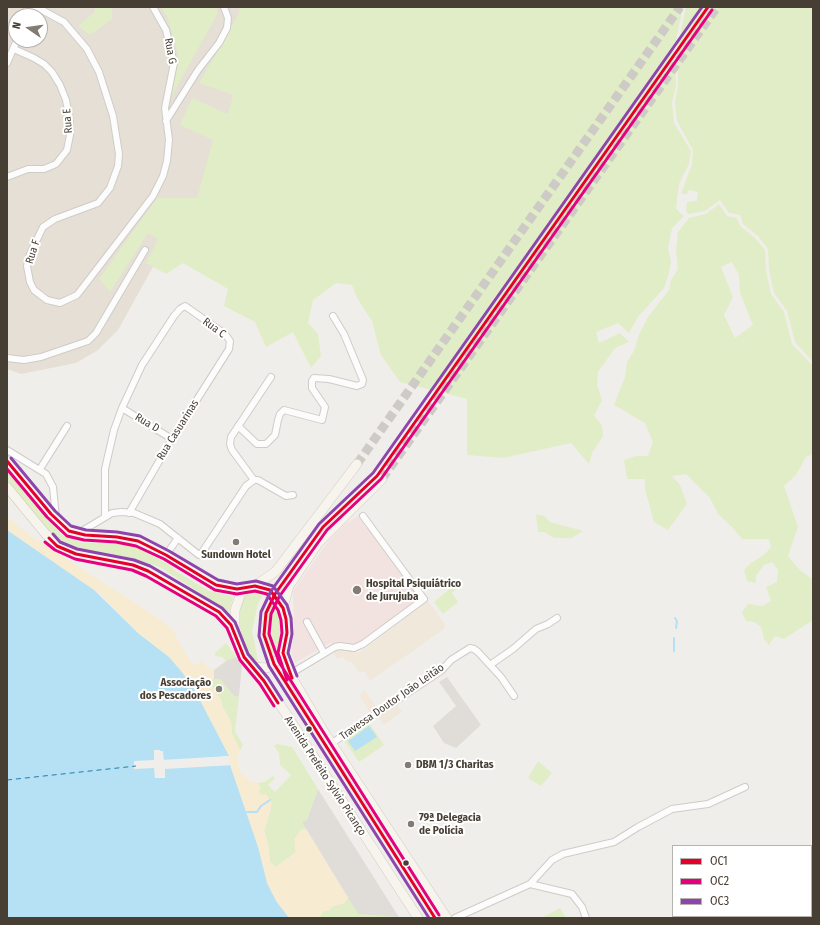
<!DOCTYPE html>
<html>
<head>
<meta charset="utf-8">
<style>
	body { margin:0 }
	#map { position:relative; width:820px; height:925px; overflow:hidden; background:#f0eeea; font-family:"Fira Sans Condensed",sans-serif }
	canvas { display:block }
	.frame { position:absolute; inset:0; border:8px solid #483f34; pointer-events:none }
	.legend { position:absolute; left:672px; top:845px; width:140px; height:72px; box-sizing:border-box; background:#fff; border:1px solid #b6b2ae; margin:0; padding:5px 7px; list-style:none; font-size:12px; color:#483f34 }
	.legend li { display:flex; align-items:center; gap:8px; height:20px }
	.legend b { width:20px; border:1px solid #b6b2ae }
	.north { position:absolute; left:8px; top:8px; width:40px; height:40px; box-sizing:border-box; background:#fff; border:1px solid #b6b2ae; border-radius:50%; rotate:283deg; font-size:11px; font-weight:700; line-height:16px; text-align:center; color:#483f34 }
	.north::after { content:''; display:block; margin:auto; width:14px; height:18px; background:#837c74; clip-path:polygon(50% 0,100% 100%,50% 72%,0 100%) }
</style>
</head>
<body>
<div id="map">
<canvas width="820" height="925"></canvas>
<div class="frame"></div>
<ul class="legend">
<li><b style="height:5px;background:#e4002b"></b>OC1</li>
<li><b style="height:5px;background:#e5007d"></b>OC2</li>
<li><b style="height:5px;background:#8e44ad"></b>OC3</li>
</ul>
<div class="north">N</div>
</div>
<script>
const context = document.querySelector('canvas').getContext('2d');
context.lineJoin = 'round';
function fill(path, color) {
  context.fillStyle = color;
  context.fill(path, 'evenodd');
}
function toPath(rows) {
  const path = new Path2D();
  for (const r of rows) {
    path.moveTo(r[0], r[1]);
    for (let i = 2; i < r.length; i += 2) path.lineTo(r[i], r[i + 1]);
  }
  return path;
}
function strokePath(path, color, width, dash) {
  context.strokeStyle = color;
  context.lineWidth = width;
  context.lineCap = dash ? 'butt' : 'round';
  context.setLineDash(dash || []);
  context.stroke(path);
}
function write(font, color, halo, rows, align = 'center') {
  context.font = font + ' "Fira Sans Condensed",sans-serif';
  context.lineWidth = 4;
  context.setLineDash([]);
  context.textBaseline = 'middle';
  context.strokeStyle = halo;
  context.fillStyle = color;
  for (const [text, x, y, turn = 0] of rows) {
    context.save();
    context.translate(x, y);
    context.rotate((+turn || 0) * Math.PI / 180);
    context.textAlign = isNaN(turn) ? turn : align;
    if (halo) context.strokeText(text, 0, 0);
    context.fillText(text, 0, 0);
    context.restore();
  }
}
const residential = toPath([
	[7,7,258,7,219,169,164,247,118,330,98,350,76,363,21,374,7,369],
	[16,16,40,16,40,40,16,40]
]);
const commercial = toPath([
	[365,691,377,708,370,713,360,696,361,693]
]);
const education = toPath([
	[428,601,445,624,444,629,370,681,364,671,359,673,352,662,346,661,343,657,337,659,331,648,338,646,359,653],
	[397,704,402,712,384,725,378,717]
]);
const medical = toPath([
	[358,516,366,528,376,528,422,592,418,595,415,602,360,642,349,644,330,643,295,663,291,652,294,632,293,591,330,539,345,524]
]);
const green = toPath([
	[95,7,112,7,112,19,90,35,78,26,95,12],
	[161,7,217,7,217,15,171,97,170,94,178,55,168,19],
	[239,7,683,7,674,50,676,86,672,103,674,123,691,151,689,164,679,184,676,209,684,216,672,228,668,249,671,261,669,273,664,288,638,317,629,333,618,323,596,332,599,343,620,333,629,342,615,348,598,372,597,385,602,400,594,416,602,425,603,436,592,453,589,464,571,443,503,458,467,455,467,399,400,382,381,355,372,321,357,298,352,285,336,283,313,300,308,323,318,334,321,356,311,368,293,332,266,347,255,322,224,306,228,289,183,263,166,274,146,263,158,239,148,233,110,292,99,279,157,198,197,198,213,140,180,125,192,98,228,114,233,95,199,83,239,13],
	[686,7,813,7,813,362,795,342,787,311,774,293,769,270,768,249,758,236,743,224,740,215,729,213,720,200,705,211,689,214,686,211,687,202,697,201,698,192,689,190,687,194,681,194,692,164,693,150,677,121,675,102,678,85,677,49],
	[719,204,727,216,737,218,740,226,755,238,765,250,766,271,771,294,784,312,792,344,813,366,813,454,806,457,796,475,784,486,798,527,788,556,799,569,813,580,813,620,784,639,775,636,769,645,764,639,761,627,754,622,746,621,742,612,748,604,762,606,771,601,766,587,777,582,778,570,772,562,764,565,756,576,756,583,747,581,744,570,751,563,764,555,771,547,769,539,742,539,732,527,718,514,710,498,686,474,672,476,680,485,687,504,668,530,654,522,645,489,645,479,627,479,624,460,636,456,648,456,653,442,645,423,614,405,625,377,627,362,634,351,639,335,648,317,669,290,671,280,678,269,676,251,678,232,689,218,706,214],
	[732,262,739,275,740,293,753,325,735,338,724,315,733,297,721,267],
	[7,470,44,516,63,535,83,543,121,543,136,547,171,566,174,570,209,591,231,596,233,597,229,612,160,567,127,557,78,549,61,542,53,536,7,480],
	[536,514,544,516,550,522,583,531,572,538,554,538,544,532,538,532],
	[457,583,459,586,452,593,458,602,443,614,434,602],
	[255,590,264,592,258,604,252,631,258,661,253,659,245,648,240,628,239,616,240,607,246,594],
	[273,601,278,608,281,619,281,633,279,643,273,655,268,646,266,632,267,617],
	[226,643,236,657,226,661,222,657,215,656,215,653],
	[211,679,220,679,235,697,239,696,235,731,243,745,240,750,232,734,231,722,222,706,221,700,210,684],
	[369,723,384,745,359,762,344,740],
	[277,744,292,747,318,789,307,820,303,822,307,830,302,829,299,832,295,846,296,852,276,867,270,862,268,844,264,831,271,809,259,793,260,787,257,783,264,782,273,776,275,778,268,785,275,792,291,775,280,765,279,753,274,746],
	[538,761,552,773,541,786,528,778],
	[348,898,399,917,400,918,319,918,323,911,333,906,344,903],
	[560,908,566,918,541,918]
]);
const sand = toPath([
	[7,517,28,534,158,618,173,630,183,650,194,666,203,661,207,667,214,670,214,679,210,680,210,684,221,700,222,706,231,722,232,734,240,750,237,758,240,772,250,781,257,783,260,787,259,793,262,795,266,794,272,803,264,831,268,844,270,862,276,867,286,859,291,857,296,852,294,839,302,829,307,830,348,898,344,903,333,906,329,911,323,911,319,918,289,918,283,912,271,894,267,883,258,847,230,765,229,756,193,687,169,657,139,634,101,595,7,530]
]);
const parking = toPath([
	[236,657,242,665,239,696,235,697,220,679,214,679,214,670,226,661],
	[447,677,481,725,456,748,444,743,433,726,456,706,439,682],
	[318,789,395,911,399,917,358,914,302,822,307,820]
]);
const water = toPath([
	[7,530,94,590,139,634,169,657,181,671,193,687,229,756,161,760,160,750,154,750,154,760,134,761,134,769,154,768,155,778,161,778,162,768,230,765,258,847,267,883,276,901,289,918,7,918],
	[369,726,377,737,355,751,348,741]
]);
const pier = toPath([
	[155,751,163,751,164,761,231,756,229,758,161,762,159,761,158,752,156,752,156,760,155,762,136,763,155,761],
	[230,763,232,765,165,769,165,778,157,778,157,772,157,776,160,776,161,766]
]);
const stream = toPath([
	[675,618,677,621,676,628],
	[674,638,674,651],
	[247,812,257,812,261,806,270,800]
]);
const ferry = toPath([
	[7,780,136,766]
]);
const secondaryTunnel = toPath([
	[357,464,680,7],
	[382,479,717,7]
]);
const minor = toPath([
	[27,7,40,9,64,22,87,49,99,72,113,116,119,154,118,166,110,188,98,203,55,219,43,227,30,254,27,266,30,282,34,290,47,300,60,303,77,295,84,286,153,196,163,176,167,161,169,140,165,108,174,63,166,30,153,7],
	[27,16,30,8],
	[7,63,17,40],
	[166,121,198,70,219,43,227,28,228,18,224,7],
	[7,177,28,169,44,169,56,164,67,150,70,135,70,123,66,100,60,85,52,72,44,64,34,58,14,49],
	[7,358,24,360,41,357,88,341,96,333,145,250],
	[122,408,172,439],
	[238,426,257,444,266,444,275,435,278,420,280,414,284,410,322,420,325,407,312,388,312,381,314,378,329,379,357,386,362,384,363,380,344,334,333,316],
	[7,450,46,474,53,487,56,518],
	[40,469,67,426],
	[254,480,232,450,230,444,231,437,271,377],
	[105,516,105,469,114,430,122,408,142,365,174,316,180,309,185,306,225,334,230,341,229,349,172,439,129,513],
	[77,534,112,513,122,512,134,513,160,524,199,555,201,554,246,486,254,480,258,480,286,496,293,495],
	[166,555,178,538],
	[307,622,324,653],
	[490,665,513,649,536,629,548,624,557,618],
	[290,674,335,647,340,646,354,648,363,644,424,599,363,516],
	[332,743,441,671,451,660,470,648,474,649,478,652,501,677,514,696],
	[530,884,572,894,582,907,586,918],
	[455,918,530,884,552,860,563,854,614,842,638,827,672,809,708,804,745,787]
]);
const secondary = toPath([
	[7,461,51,514,69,531,85,535,117,537,138,541,166,555,216,585,237,589,255,586,270,590,283,608,286,619,287,633,283,653,279,659,267,668,256,667,247,662],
	[7,487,44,532,57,546,76,554,133,565,148,571,213,608,227,620,233,630],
	[255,586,276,571,357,464],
	[248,588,241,593,235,610,235,634,240,651,277,700,418,918],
	[283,608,289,586,319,542,382,479],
	[283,653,290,674,324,732,447,918]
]);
const bus1 = toPath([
	[7,461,51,514,69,531,85,535,117,537,138,541,166,555,216,585,237,589,255,586,270,590,283,608,286,619,287,633,283,653,292,678],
	[49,538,57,546,76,554,133,565,148,571,219,612,231,625,244,657,264,681,278,703],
	[435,918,274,664,264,635,266,613,275,594,323,527,377,476,708,7]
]);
const bus2 = toPath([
	[7,469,47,517,67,536,84,540,116,542,136,546,164,559,215,590,237,594,255,591,267,594,278,610,281,620,282,633,278,653,287,680],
	[45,542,55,550,75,559,132,570,146,576,216,616,227,628,240,660,260,684,274,706],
	[439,915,279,662,269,634,271,614,279,597,327,530,381,479,712,10]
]);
const bus3 = toPath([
	[11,458,55,511,71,526,86,530,117,532,140,536,169,551,218,580,237,584,256,581,273,586,287,605,291,618,292,634,288,653,297,676],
	[53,534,60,542,77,549,134,560,150,566,222,608,235,622,248,654,268,678,282,700],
	[429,918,269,666,259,636,261,612,271,591,319,524,373,473,702,7]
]);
const markers = [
	[236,542,4,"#837c74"],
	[357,590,5,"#837c74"],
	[219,689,4,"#837c74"],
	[309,729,3.5,"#483f34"],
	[408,765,4,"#837c74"],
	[411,824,4,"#837c74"],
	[406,863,3.5,"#483f34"]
];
const streetNames = [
	["Rua G",170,51,80],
	["Rua E",68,121,-94],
	["Rua F",33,252,-72],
	["Rua C",214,328,36],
	["Rua D",147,423,31],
	["Rua Casuarinas",178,430,-58],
	["Travessa Doutor João Leitão",392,702,-35],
	["Avenida Prefeito Sylvio Picanço",325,776,57]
];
const poiNames = [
	["Sundown Hotel",236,555,"center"],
	["Hospital Psiquiátrico",366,584],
	["de Jurujuba",366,597],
	["Associação",211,683,"right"],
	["dos Pescadores",211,696,"right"],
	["DBM 1/3 Charitas",416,765],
	["79ª Delegacia",419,818],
	["de Polícia",419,831]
];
fill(residential, '#e5dfd6');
fill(commercial, '#f4e8db');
fill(education, '#efe8db');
fill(medical, '#f3e3e0');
fill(green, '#e1edc7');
fill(sand, '#f7ecd2');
fill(parking, '#e0ddd8');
fill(water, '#b6e0f3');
fill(pier, '#f0eeea');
strokePath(stream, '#b6e0f3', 2);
strokePath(ferry, '#227ead', 1, [5, 4]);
strokePath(secondaryTunnel, '#cecbc6', 9, [9, 4.5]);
strokePath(minor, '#cfccc7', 8);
strokePath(secondary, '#d2ccc1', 10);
strokePath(minor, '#fdfcfc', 6);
strokePath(secondary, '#f7f4ee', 9);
strokePath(bus1, '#e4002b', 3);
strokePath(bus2, '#e5007d', 3);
strokePath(bus3, '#8e44ad', 3);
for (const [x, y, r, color] of markers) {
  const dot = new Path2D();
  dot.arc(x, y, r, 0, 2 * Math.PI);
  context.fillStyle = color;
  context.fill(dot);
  strokePath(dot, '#fff', 1.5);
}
write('11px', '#483f34', '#fff', streetNames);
write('bold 11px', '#483f34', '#fff', poiNames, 'left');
</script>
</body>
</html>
